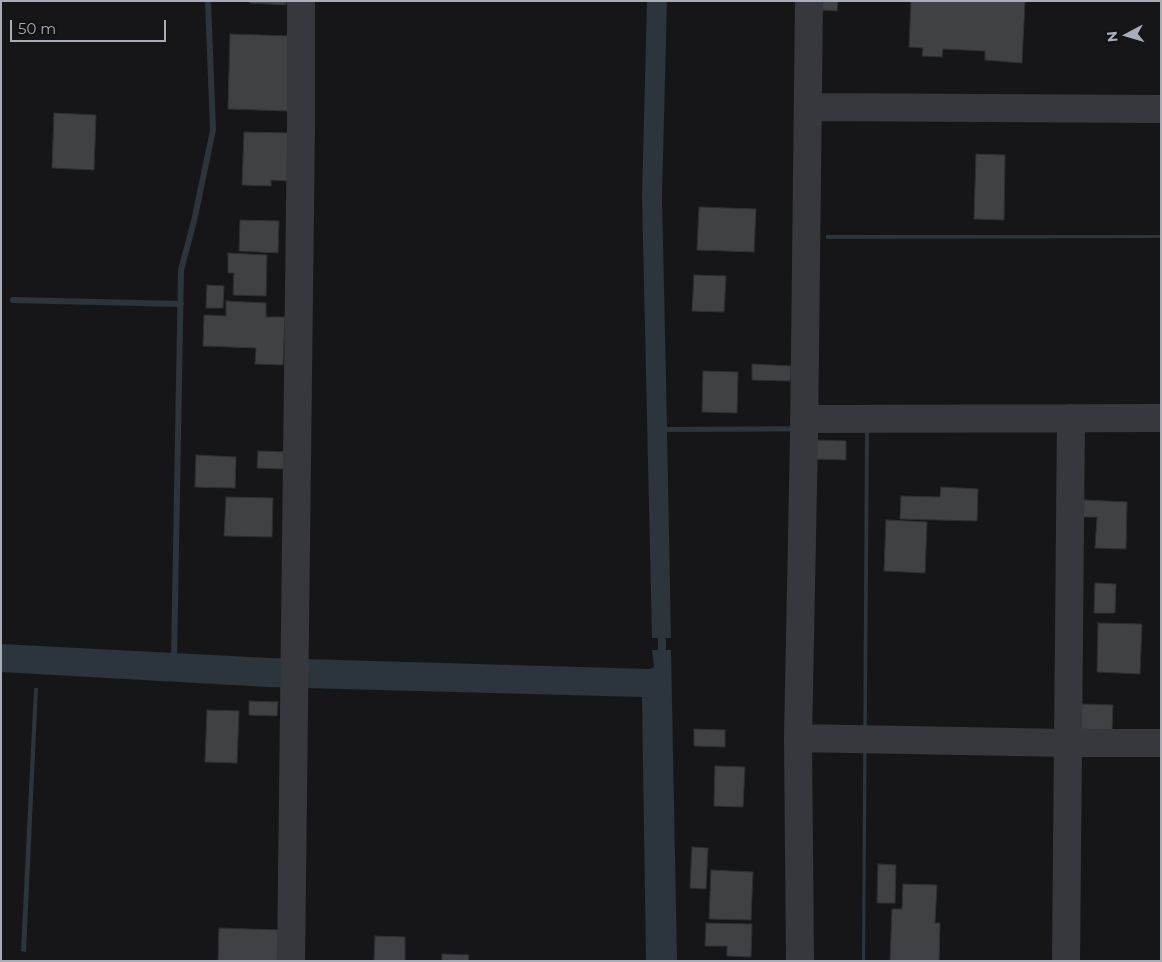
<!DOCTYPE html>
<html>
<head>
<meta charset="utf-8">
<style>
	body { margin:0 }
	#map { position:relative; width:1162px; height:962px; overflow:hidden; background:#161618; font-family:Montserrat,sans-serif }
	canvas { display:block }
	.frame { position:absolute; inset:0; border:2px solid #a8adb8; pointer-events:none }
	.north { position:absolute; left:1102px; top:10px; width:50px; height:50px; -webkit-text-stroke:4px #111113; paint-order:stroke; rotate:264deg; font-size:14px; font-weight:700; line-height:20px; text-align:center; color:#a8adb8 }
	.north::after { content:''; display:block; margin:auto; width:18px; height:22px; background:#a8adb8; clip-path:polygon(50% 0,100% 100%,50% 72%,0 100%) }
	.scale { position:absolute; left:10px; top:20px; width:156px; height:22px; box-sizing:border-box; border:2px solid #a8adb8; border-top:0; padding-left:6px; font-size:15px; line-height:18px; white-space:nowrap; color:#a8adb8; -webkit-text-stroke:4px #111113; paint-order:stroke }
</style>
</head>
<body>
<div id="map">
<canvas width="1162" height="962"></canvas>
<div class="frame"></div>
<div class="north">N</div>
<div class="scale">50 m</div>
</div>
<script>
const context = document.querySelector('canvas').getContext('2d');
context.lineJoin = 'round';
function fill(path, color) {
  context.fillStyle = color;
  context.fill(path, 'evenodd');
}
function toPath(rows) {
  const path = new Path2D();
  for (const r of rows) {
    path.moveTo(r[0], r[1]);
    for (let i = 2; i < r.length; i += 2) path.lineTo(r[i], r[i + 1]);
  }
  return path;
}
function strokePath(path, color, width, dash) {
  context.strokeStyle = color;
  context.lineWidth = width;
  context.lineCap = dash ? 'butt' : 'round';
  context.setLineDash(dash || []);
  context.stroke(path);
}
const water = toPath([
	[647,1,667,1,662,196,667,427,1161,424,869,431,865,961,862,961,865,431,667,432,671,638,666,638,666,650,671,650,677,961,646,961,642,697,268,687,1,672,1,644,270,658,649,669,654,667,652,650,658,650,658,638,652,638,642,197],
	[826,235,1161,235,1161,238,826,239],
	[34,688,38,688,26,952,21,951]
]);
const stream = toPath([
	[13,300,181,304],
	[174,659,181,270,194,221,213,130,208,1]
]);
const building = toPath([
	[250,1,286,1,286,5,250,3,250,1],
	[822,1,838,1,837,11,821,10,822,1],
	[911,1,1025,1,1022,63,985,60,985,51,943,49,942,57,922,56,923,48,909,47,911,1],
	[230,34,291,36,288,111,228,109,230,34],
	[54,113,96,115,94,170,52,168,54,113],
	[244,132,289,133,288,181,271,180,271,186,242,185,244,132],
	[976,154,1005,155,1004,220,974,219,976,154],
	[699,207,756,209,754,252,697,250,699,207],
	[240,220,279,221,278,253,239,251,240,220],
	[228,253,267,255,266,296,233,295,234,273,228,273,228,253],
	[694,275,726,276,724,312,692,311,694,275],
	[207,285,224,286,223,308,206,308,207,285],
	[226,301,266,303,266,317,285,317,283,365,255,364,256,348,203,346,204,315,226,316,226,301],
	[752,364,791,366,790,381,752,380,752,364],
	[703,371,738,372,737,413,702,412,703,371],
	[815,440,846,441,846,460,814,459,815,440],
	[258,451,286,452,285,469,257,468,258,451],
	[196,455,236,457,235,488,195,487,196,455],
	[941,487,978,489,977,521,900,519,901,496,940,497,941,487],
	[226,497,273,498,272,537,224,536,226,497],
	[1084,500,1127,502,1126,549,1095,548,1097,517,1083,517,1084,500],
	[886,520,927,522,925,573,884,571,886,520],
	[1095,583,1116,584,1115,613,1094,613,1095,583],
	[1098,623,1142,624,1140,674,1097,672,1098,623],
	[249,701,278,702,277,716,249,715,249,701],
	[1081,704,1113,705,1112,730,1080,729,1081,704],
	[207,710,239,711,237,763,205,762,207,710],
	[694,729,725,730,725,747,694,746,694,729],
	[715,766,745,767,743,807,714,806,715,766],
	[692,847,708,848,706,889,690,888,692,847],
	[878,864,896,865,895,903,877,903,878,864],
	[711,870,753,872,751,920,709,919,711,870],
	[903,884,937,885,935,923,940,923,939,961,890,961,892,909,902,909,903,884],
	[706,923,752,924,751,957,727,956,727,946,705,946,706,923],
	[219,928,278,930,277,961,218,961,219,928],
	[375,936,405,937,405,961,374,961,375,936],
	[442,954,469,955,468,961,442,961,442,954]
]);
const minor = toPath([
	[808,107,1161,109],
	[804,419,1161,418],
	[798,738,1068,743,1161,743],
	[291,961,301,124,301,1],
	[800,961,798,738,804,437,809,1],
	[1066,961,1071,418]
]);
fill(water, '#2c353c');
strokePath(stream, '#2c353c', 6);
fill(building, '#404145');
strokePath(building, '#303034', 1);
strokePath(minor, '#37383d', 28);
</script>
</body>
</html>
